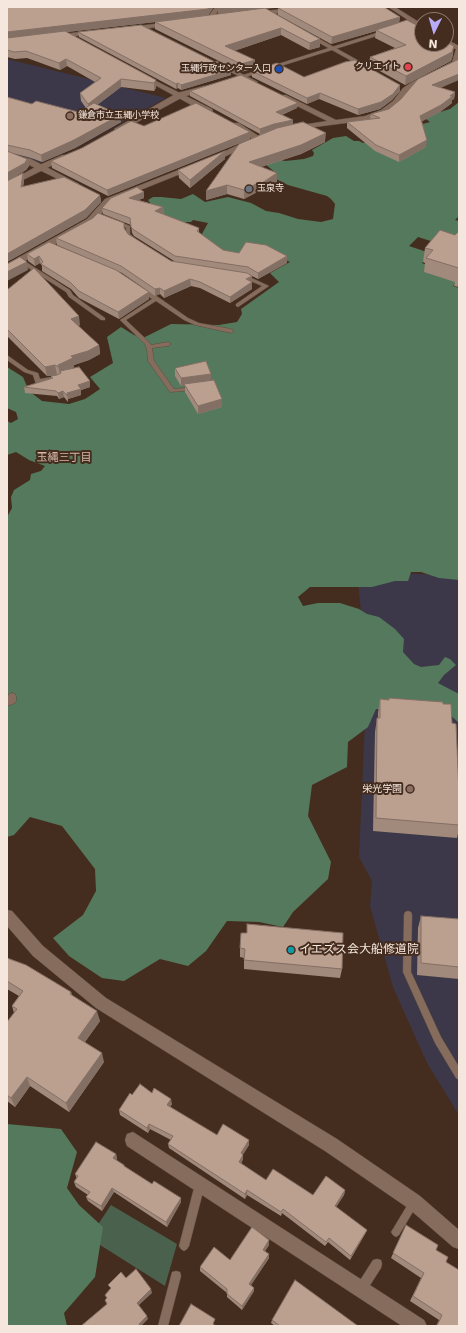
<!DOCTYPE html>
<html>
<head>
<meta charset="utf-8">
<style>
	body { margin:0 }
	#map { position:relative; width:466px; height:1333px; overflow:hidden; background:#442d1f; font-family:"DejaVu Sans",sans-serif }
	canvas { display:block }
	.frame { position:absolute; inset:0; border:8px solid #f6e7de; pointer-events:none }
	.north { position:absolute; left:414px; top:12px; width:40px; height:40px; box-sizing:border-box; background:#442d1f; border:1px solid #8b776b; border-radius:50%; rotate:185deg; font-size:11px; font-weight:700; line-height:16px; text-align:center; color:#f6e7de }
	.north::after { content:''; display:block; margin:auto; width:14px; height:18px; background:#b9abf7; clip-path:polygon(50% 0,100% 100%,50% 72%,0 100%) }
</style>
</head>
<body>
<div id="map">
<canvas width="466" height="1333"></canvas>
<div class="frame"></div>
<div class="north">N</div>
</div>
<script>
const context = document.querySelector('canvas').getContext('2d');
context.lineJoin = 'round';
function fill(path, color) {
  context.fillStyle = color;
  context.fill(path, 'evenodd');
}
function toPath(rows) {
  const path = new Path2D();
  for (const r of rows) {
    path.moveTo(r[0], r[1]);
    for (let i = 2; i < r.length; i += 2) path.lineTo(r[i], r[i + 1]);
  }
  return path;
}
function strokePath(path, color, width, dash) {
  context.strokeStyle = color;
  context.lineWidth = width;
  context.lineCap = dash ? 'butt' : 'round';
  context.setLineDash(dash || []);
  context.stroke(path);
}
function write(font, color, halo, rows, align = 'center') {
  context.font = font + ' "DejaVu Sans","Noto Sans JP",sans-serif';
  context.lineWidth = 4;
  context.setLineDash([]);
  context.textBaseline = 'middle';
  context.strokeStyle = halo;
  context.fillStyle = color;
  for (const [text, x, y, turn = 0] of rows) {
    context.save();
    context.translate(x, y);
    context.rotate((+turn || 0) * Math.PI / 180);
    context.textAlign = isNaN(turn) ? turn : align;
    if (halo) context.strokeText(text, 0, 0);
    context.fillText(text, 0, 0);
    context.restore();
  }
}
const education = toPath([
	[7,59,166,98,78,147,39,163,7,151],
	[357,571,459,576,459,1115,427,1063,393,987,370,906,372,881,359,857,365,721,366,664]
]);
const green = toPath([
	[111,1205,177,1244,165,1286,89,1238]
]);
const forest = toPath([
	[459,102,459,216,455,220,459,221,459,240,453,248,418,237,409,246,430,253,422,263,459,278,453,286,459,288,459,580,439,578,421,572,411,572,408,581,395,581,372,587,310,587,298,597,303,606,318,603,340,603,359,609,367,614,379,617,395,629,404,639,403,652,414,664,421,667,439,665,445,657,450,659,456,665,444,675,438,683,459,694,459,723,446,711,421,709,376,709,368,727,348,742,347,767,312,785,308,816,331,862,328,879,293,912,283,927,259,922,227,921,206,951,188,966,160,959,124,981,102,978,69,956,53,938,83,915,96,891,95,869,62,826,30,817,14,835,7,837,7,609,8,608,7,601,7,517,12,508,11,497,14,490,30,480,31,474,41,471,45,466,29,460,16,452,7,455,7,421,11,423,18,419,16,412,7,408,7,367,23,377,29,391,42,401,69,404,85,399,100,389,90,377,113,363,107,337,121,327,134,335,145,337,171,324,219,325,237,322,242,314,241,309,279,282,270,273,290,262,273,254,238,256,198,241,208,223,193,220,191,222,181,222,161,214,151,204,148,200,153,197,161,197,181,199,193,194,205,202,228,197,251,203,266,211,279,213,298,219,321,222,333,219,335,204,331,199,327,196,288,185,274,178,271,174,276,173,265,164,266,156,285,161,304,159,313,156,314,153,312,150,333,138,346,136,354,141,359,141,363,143,373,141,407,122,423,124,430,122,421,115,430,115,450,109],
	[7,1124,61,1129,77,1152,67,1188,79,1205,103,1227,95,1277,64,1313,67,1326,7,1326]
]);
const lane = toPath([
	[114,221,118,221,130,226,130,234,137,240,137,242,133,242,126,235,126,228,114,223,114,221],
	[19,260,23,260,70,290,73,295,105,318,105,320,101,320,69,297,66,292,19,262,19,260],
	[243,274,269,286,238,307,236,306,236,304,262,286,241,277,240,276,243,274],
	[141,287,158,297,188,318,199,323,231,329,234,331,231,333,195,325,184,320,156,301,126,320,149,342,151,345,168,342,171,344,168,346,152,348,154,361,174,389,194,387,197,389,196,390,170,392,148,361,147,350,145,344,120,320,152,299,139,290,138,289,141,287],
	[7,355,28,370,38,373,40,379,57,376,60,378,57,380,41,382,41,387,37,387,33,375,24,372,7,360,7,355],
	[12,693,15,694,16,696,16,701,15,703,7,706,8,696,9,694,12,693],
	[408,911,411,912,412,915,411,972,441,1037,459,1067,459,1080,456,1078,435,1043,403,972,404,915,405,912,408,911],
	[200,1179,203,1181,205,1184,189,1246,187,1249,184,1251,181,1249,179,1246,195,1184,197,1181,200,1179],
	[414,1197,417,1199,419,1202,417,1205,399,1235,396,1237,393,1235,391,1232,393,1229,411,1199,414,1197],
	[377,1259,381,1260,382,1264,381,1268,365,1293,361,1294,357,1293,356,1289,357,1285,373,1260,377,1259],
	[176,1271,180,1272,181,1276,168,1326,158,1326,171,1276,172,1272,176,1271]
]);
const street = toPath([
	[215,7,221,7,216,14,217,19,214,21,211,19,210,14,215,7],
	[298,7,316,7,313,9,257,16,254,14,257,12,298,7],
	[171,22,174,24,173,25,129,31,126,29,129,27,171,22],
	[95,30,98,32,97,33,56,39,53,37,56,35,95,30],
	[307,32,370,67,371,68,366,69,305,35,304,34,307,32],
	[459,47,459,61,457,64,416,84,409,92,399,105,387,114,369,120,292,130,292,126,295,126,327,121,279,97,283,95,286,95,336,120,365,116,381,110,393,101,403,88,412,82,452,62,456,49,459,47],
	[217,61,256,81,258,82,252,83,215,64,215,62,217,61],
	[142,74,212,109,213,111,209,113,206,113,140,77,139,76,142,74],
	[233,123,239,123,263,139,262,141,256,141,233,127,233,123],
	[246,141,252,141,253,143,214,162,208,162,207,160,246,141],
	[7,153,31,159,79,184,75,186,72,186,25,163,7,157,7,153],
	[191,165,194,165,198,167,118,199,111,203,93,223,7,271,7,264,87,219,105,199,191,165],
	[133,1132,424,1320,427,1326,402,1326,127,1146,125,1140,127,1134,133,1132]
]);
const secondary = toPath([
	[388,7,395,7,422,24,419,26,415,24,230,82,224,81,411,22,388,7],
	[446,39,459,46,459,51,446,44,446,39],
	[204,86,207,86,207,90,183,97,121,131,118,131,114,129,177,93,204,86],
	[62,155,68,155,69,157,7,188,7,183,37,166,62,155],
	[7,910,12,911,43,946,106,998,337,1139,420,1196,459,1230,459,1249,453,1247,408,1208,325,1151,96,1008,33,956,7,926,7,910]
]);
const wall = toPath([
	[7,7,209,15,283,7,266,9,320,47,309,50,281,35,234,51,255,60,255,68,241,72,155,29,155,22,66,32,156,80,156,88,154,91,121,87,97,105,121,122,75,148,42,162,31,158,12,153,27,159,29,166,26,170,11,179,23,173,24,181,23,186,100,195,101,202,86,218,7,262,7,97,32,104,78,112,86,108,81,101,80,93,95,82,67,66,60,70,27,58,15,59,7,57],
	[278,8,400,17,399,22,453,55,451,61,405,85,369,65,370,57,395,48,375,38,376,31,331,44,278,15],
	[78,32,231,70,231,75,181,90,178,88,176,89,79,37],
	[252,71,304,77,400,85,400,91,392,100,380,109,358,115,319,99,307,104,252,77],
	[459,80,440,88,455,92,454,99,452,100,452,103,440,112,422,121,426,147,399,162,375,151,347,128,347,122,370,119,371,114,389,109],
	[190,91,298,103,297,108,282,115,293,124,325,142,301,154,261,167,277,173,277,182,262,192,259,191,244,199,227,194,206,200,260,134,190,96],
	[144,126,250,132,250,139,108,196,52,168,51,161],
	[225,151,225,159,190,188,179,178,178,170],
	[144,192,144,198,138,200,163,207,164,213,163,214,199,228,199,233,223,250,239,253,287,256,287,263,258,279,248,274,252,276,252,289,230,303,200,288,191,286,164,298,160,294,155,296,122,273,57,245,56,238,124,229,128,234,171,261,174,261,134,236,132,233,131,225,103,214,102,208],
	[459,231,459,287,454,286,455,282,424,272,425,263,423,262,425,248,455,235],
	[49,242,149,292,149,299,119,319,79,298,71,289,42,271,42,266,40,263,35,266,28,261,27,254],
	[7,290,80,325,78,326,99,345,100,354,89,360,74,365,74,367,71,369,90,387,81,390,81,395,68,399,68,402,64,397,59,399,57,396,25,393,24,387,51,379,51,376,57,375,47,376,7,336],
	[175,368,211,374,211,381,222,399,222,407,198,414,185,392,185,386,181,386,175,376],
	[380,699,443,704,452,723,459,825,459,829,457,838,373,831,375,732,377,718,378,718,378,713],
	[421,916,459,919,459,979,417,975,418,928],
	[241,933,342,969,340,978,244,969,244,958,240,957,240,948],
	[7,958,71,992,72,995,100,1021,85,1042,104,1062,69,1112,30,1086,15,1107,7,1101,7,1022,14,1013,12,1006,19,996,7,989],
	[152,1093,172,1104,170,1107,217,1135,249,1145,243,1154,243,1159,241,1164,266,1180,313,1195,345,1190,344,1195,336,1207,367,1230,365,1234,350,1260,328,1242,325,1246,282,1213,281,1216,247,1195,245,1199,169,1148,168,1144,171,1140,150,1129,148,1133,120,1115,119,1110,132,1095],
	[116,1154,117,1159,116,1160,125,1167,181,1202,167,1227,114,1192,102,1211,88,1201,86,1197,88,1195,76,1187,74,1182,77,1179,75,1174],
	[406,1225,436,1250,446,1262,459,1326,436,1326,439,1320,410,1301,421,1278,391,1258],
	[269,1245,265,1251,269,1258,251,1285,254,1288,254,1291,242,1310,227,1297,227,1293,200,1271,200,1267,230,1260],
	[272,1320,358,1326,275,1326,271,1323]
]);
const shadedWall = toPath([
	[209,7,214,7,208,16,7,39,7,32],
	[218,7,283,7,218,14],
	[400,17,399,24,376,30,376,31,331,44,332,37],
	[281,28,281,35,225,54,225,46],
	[320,39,320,47,309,50,310,43],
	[454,46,453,55,451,61,405,85,406,76],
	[66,59,67,66,60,70,59,63],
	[255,60,255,68,241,72,241,64],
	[231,70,231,75,181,90,181,85],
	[459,74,459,80,431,92,432,85],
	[121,79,121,87,89,111,88,104],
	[156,80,156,88,154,91,154,83],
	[178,83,178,88,176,89,176,84],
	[400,85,400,91,392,100,380,109,358,115,358,109],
	[455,92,454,99,452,100,452,103,440,112,419,123,420,116],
	[320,93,319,99,307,104,307,98],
	[298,103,297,108,276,117,276,112],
	[120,115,121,122,75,148,42,162,41,155],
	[293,120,293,126,260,134,260,129,274,124],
	[250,132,250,139,108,196,107,190],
	[326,133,325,142,301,154,248,171,249,162],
	[427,140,426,147,399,162,399,155],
	[225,151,225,159,190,188,190,180],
	[27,159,29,166,26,170,7,181,7,173],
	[23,173,24,181,22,195,21,187],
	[277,173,277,182,262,192,262,183],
	[260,182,259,191,244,199,244,190],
	[227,185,227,194,206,200,206,191],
	[144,192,144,198,129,204,129,198],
	[100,195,101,202,86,218,7,262,7,254],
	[163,207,164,213,155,217,155,211],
	[39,256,40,263,35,266,34,259],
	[287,256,287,263,258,279,258,273],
	[27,262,28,270,7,281,7,272],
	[252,276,252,289,230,303,230,297,246,279],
	[190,279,191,286,164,298,164,291],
	[160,288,160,294,155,296,155,289],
	[149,292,149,299,119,319,118,312],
	[79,316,80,325,72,328,71,319],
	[99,345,100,354,89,360,74,365,74,367,60,374,58,365,71,356],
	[55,365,57,375,47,376,45,367],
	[211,374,211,383,184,384,185,386,181,386,181,378],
	[90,381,90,387,81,390,81,395,68,399,68,402,67,393,78,385],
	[63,391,64,397,59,399,58,393],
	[222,399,222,407,198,414,198,406],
	[97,1011,100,1021,81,1047,78,1038],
	[102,1053,104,1062,69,1112,66,1103],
	[27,1077,30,1086,15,1107,11,1098],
	[171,1099,172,1104,168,1110,167,1105],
	[149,1124,150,1129,148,1133,147,1128],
	[249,1140,249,1145,241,1158,241,1153],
	[116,1154,117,1159,114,1163,113,1158],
	[243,1155,243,1159,239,1167,239,1162],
	[112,1188,114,1192,102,1211,101,1206],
	[247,1190,247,1195,245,1199,245,1194],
	[345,1190,344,1195,334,1210,335,1206],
	[181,1198,181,1202,167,1227,166,1222],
	[367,1230,365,1234,350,1260,351,1256],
	[269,1240,269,1245,263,1254,263,1250],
	[269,1254,269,1258,249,1288,249,1284],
	[254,1288,254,1291,242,1310,242,1306],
	[151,1289,152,1293,138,1306,137,1303],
	[147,1316,148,1319,141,1326,139,1326,139,1324]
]);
const building = toPath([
	[7,7,209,7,208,9,7,32,7,7],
	[285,7,384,7,400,17,332,37,278,8,285,7],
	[265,8,320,39,310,43,281,28,225,46,255,60,241,64,155,22,265,8],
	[407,20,422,28,422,44,446,44,446,42,454,46,452,52,406,76,370,57,406,45,376,30,407,20],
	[141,25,231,70,181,85,178,83,176,84,78,32,141,25],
	[65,31,156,80,154,83,121,79,88,104,80,93,101,78,66,59,59,63,26,51,14,52,7,50,7,38,65,31],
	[459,58,459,74,432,85,455,92,450,96,453,96,441,105,420,116,427,140,399,155,376,145,347,122,380,118,371,114,389,109,401,99,418,79,459,59,459,58],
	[355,60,400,85,393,94,381,102,358,109,320,93,307,98,252,71,277,63,304,77,345,62,355,60],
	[241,75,298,103,276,112,293,120,274,124,260,129,190,91,241,75],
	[7,97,32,104,36,101,78,112,94,103,120,115,74,140,41,155,30,150,7,145,7,97],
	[196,103,250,132,107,190,51,161,82,148,131,121,144,126,196,103],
	[303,122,326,133,301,145,249,162,277,173,262,183,260,182,244,190,227,185,206,191,239,144,277,128,303,122],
	[7,151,27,159,25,163,7,173,7,151],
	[225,151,190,180,178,170,225,151],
	[23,173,21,187,64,177,100,195,85,210,7,254,7,181,23,173],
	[137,187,144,192,129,198,163,207,155,211,199,228,197,231,223,250,239,253,246,242,266,245,287,256,258,273,248,267,175,256,134,230,131,227,130,218,102,208,111,198,137,187],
	[98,213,124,223,124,228,128,234,171,261,247,273,252,276,246,279,252,282,230,297,200,282,190,279,164,291,160,288,155,289,121,266,56,238,93,218,98,213],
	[440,230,455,235,459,231,459,268,426,258,433,250,425,248,440,230],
	[49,242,116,270,149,292,118,312,79,291,70,282,41,264,43,262,39,256,34,259,27,254,49,242],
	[20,257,27,262,7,272,7,264,20,257],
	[34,268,79,316,71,319,99,345,88,351,71,356,73,358,58,365,59,367,55,365,45,367,7,329,7,290,34,268],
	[206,361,211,374,181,378,175,368,206,361],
	[79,367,90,381,78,385,81,389,67,393,67,396,63,391,58,393,56,391,24,387,53,378,51,376,57,375,61,373,60,371,79,367],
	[214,380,222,399,198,406,184,384,214,380],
	[389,698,443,702,443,704,451,704,452,723,456,724,459,793,459,825,376,818,377,718,380,718,380,699,389,700,389,698],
	[421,916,459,919,459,967,421,963,421,916],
	[247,924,343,933,342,969,244,960,245,949,240,948,241,933,247,933,247,924],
	[7,958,26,965,71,992,70,994,97,1011,78,1038,102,1053,66,1103,27,1077,11,1098,7,1095,7,1022,17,1009,12,1006,23,991,7,981,7,958],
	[140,1084,152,1093,154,1088,171,1099,167,1105,217,1135,223,1124,249,1140,241,1153,243,1155,239,1162,266,1180,273,1169,313,1195,326,1176,345,1190,335,1206,367,1230,351,1256,329,1238,326,1242,283,1209,281,1212,247,1190,245,1194,168,1144,173,1136,149,1124,147,1128,119,1110,130,1093,132,1095,140,1084],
	[96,1142,116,1154,113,1158,124,1165,124,1166,152,1184,154,1181,181,1198,166,1222,112,1188,101,1206,86,1197,90,1192,74,1182,78,1176,75,1174,96,1142],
	[406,1225,438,1245,436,1250,448,1257,446,1262,459,1270,459,1326,437,1326,442,1315,413,1296,424,1273,393,1253,406,1225],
	[252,1227,269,1240,263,1250,269,1254,249,1284,254,1288,242,1306,227,1294,227,1289,200,1267,214,1247,230,1260,252,1227],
	[136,1269,151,1289,137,1303,147,1316,139,1324,140,1326,81,1326,107,1304,105,1300,107,1298,105,1295,111,1288,108,1285,121,1272,126,1278,136,1269],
	[295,1280,358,1326,280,1326,272,1320,295,1280],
	[191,1304,215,1319,213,1324,216,1326,179,1326,191,1304]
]);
const markers = [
	[408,67,4,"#e0444e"],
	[279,69,4,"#1a4fb4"],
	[70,116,4,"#8d6e63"],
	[249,189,4,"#6b7280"],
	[410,789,4,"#8d6e63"],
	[291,950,4,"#0f9aa8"]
];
const farPoinames = [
	["クリエイト",400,67],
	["玉縄行政センター入口",271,69],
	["鎌倉市立玉縄小学校",78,116,"left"],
	["玉泉寺",257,189,"left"]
];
const poiNames = [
	["栄光学園",402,789]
];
const neighbourhoodNames = [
	["玉縄三丁目",64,458]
];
const nearPoinames = [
	["イエズス会大船修道院",299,950]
];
fill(education, '#3c3849');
fill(green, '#4a614e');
fill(forest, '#55795c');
strokePath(lane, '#5e4c40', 1);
strokePath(street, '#5e4c40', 1);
strokePath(secondary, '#5e4c40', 1);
fill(lane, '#856c5c');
fill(street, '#856c5c');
fill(secondary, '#856c5c');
fill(wall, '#a1897b');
fill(shadedWall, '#836f64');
fill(building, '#bb9f8f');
strokePath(building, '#836f64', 1);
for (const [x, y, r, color] of markers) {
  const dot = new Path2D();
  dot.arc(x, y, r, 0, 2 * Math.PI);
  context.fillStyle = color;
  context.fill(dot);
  strokePath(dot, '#442d1f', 1.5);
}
write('9px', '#f6e7de', '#442d1f', farPoinames, 'right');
write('10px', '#f6e7de', '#442d1f', poiNames, 'right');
write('11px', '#d4b8a7', '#442d1f', neighbourhoodNames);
write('12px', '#f6e7de', '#442d1f', nearPoinames, 'left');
</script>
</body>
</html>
